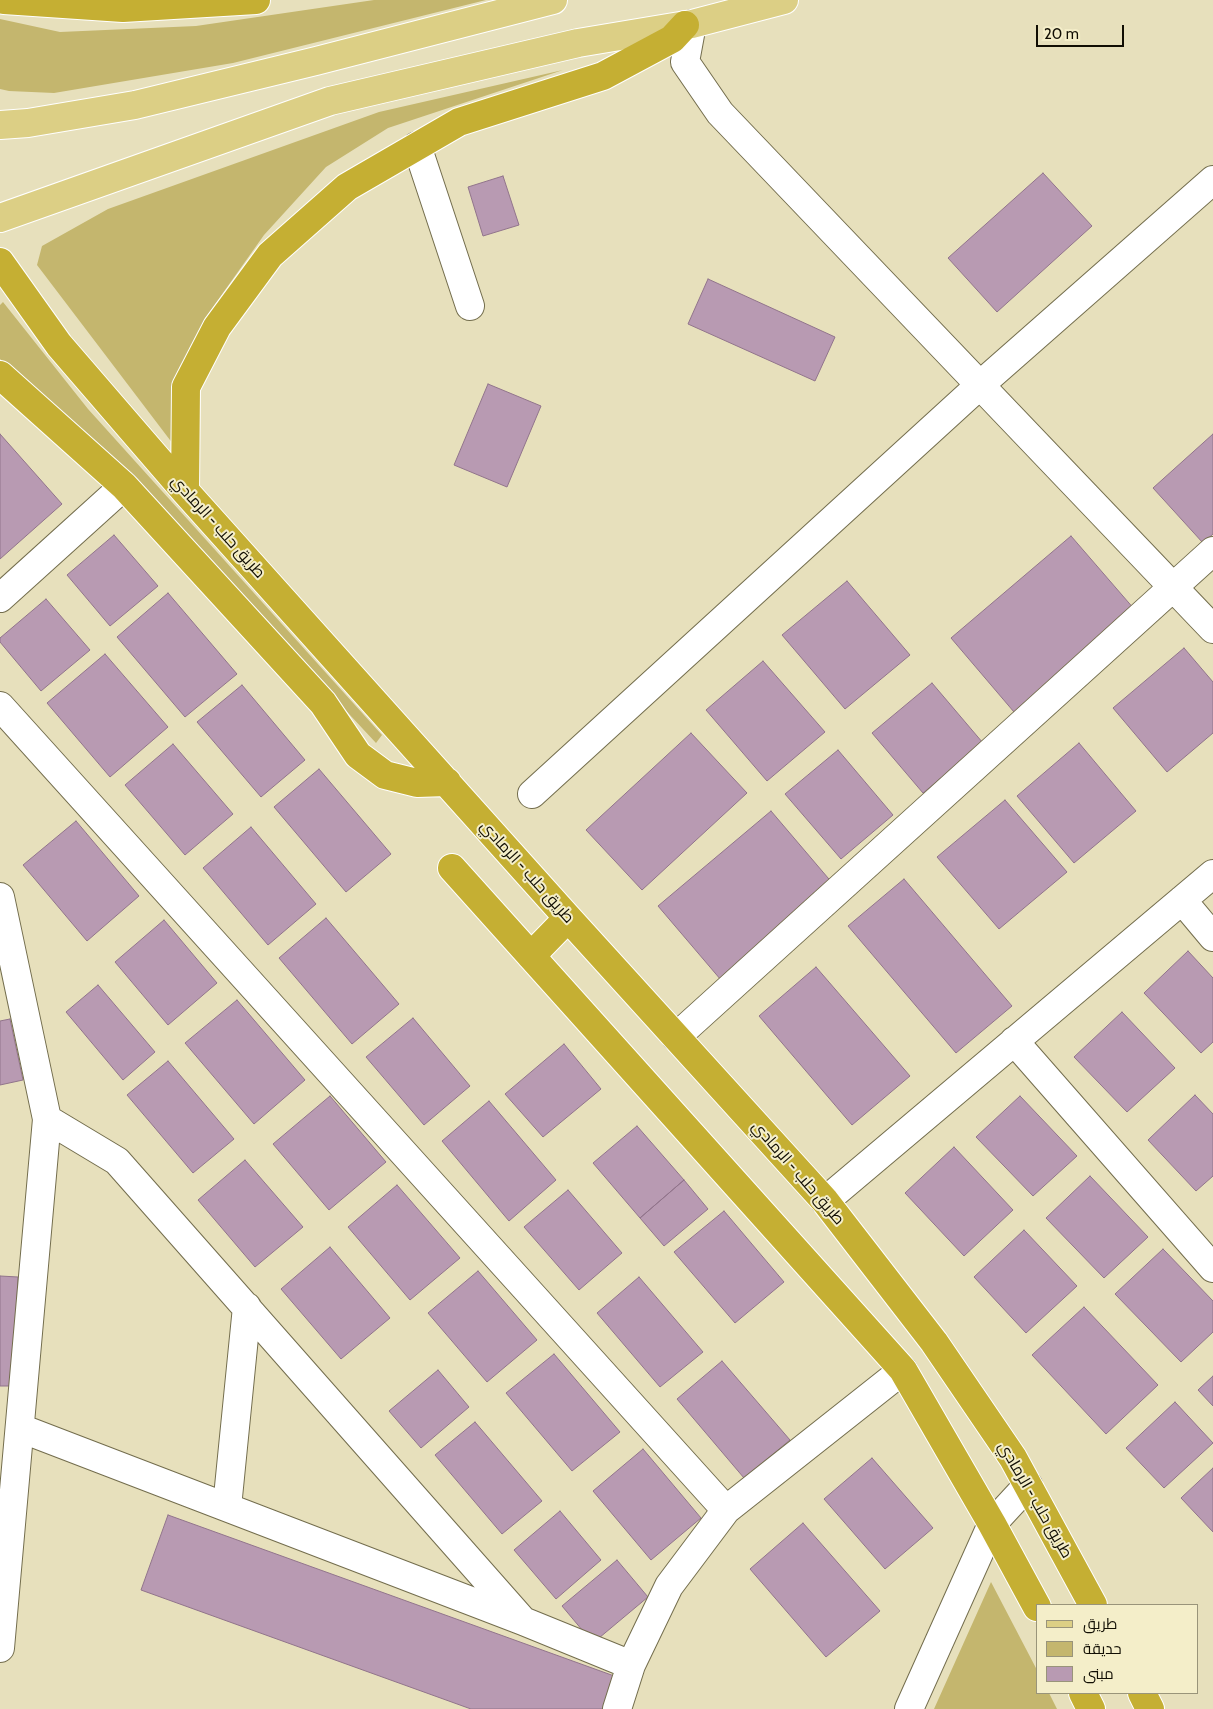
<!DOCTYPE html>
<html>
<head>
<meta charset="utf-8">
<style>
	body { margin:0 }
	#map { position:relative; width:1213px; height:1709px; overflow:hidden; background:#e7e0bc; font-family:Cabin,Cairo,sans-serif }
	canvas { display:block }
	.legend { position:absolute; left:1036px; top:1604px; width:162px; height:90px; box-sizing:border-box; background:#f4eec9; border:1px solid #99947a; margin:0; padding:6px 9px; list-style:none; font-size:15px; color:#110e03 }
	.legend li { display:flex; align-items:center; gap:10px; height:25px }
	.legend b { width:25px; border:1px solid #99947a }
	.scale { position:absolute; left:1036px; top:25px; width:88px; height:22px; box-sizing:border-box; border:2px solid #110e03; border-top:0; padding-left:6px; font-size:15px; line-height:18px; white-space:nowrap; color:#110e03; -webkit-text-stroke:4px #f4eec9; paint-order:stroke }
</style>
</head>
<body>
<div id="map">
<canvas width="1213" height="1709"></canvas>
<ul class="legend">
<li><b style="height:6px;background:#dccf85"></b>طريق</li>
<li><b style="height:14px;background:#c4b66e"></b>حديقة</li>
<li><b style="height:14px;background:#b89ab2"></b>مبنى</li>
</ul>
<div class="scale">20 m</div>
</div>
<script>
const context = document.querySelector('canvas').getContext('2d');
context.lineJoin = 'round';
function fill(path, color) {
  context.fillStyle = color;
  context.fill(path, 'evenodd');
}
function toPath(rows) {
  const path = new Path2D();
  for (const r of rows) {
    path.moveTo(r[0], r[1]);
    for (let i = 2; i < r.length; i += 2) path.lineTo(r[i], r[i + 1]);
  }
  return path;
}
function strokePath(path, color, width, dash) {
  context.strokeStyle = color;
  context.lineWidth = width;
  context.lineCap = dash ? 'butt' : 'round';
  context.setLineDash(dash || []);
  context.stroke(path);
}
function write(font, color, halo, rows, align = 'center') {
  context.font = font + ' Cabin,Cairo,sans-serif';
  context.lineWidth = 4;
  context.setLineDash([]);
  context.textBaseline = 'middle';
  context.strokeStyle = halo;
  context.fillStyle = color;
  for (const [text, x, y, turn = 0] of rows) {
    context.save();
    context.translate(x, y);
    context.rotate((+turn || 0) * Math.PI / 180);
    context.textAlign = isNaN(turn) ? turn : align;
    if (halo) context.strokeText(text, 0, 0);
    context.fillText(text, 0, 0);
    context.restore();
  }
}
const green = toPath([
	[374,0,486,0,233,63,54,93,9,91,0,89,0,19,60,32,196,26],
	[563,70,388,128,326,167,264,235,206,317,173,381,173,444,37,265,42,246,108,209,379,112],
	[3,302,88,409,382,735,376,743,216,571,74,422,0,359,0,305],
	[991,1582,1037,1670,1037,1693,1049,1693,1057,1709,934,1709]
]);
const building = toPath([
	[1043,173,1092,226,997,312,948,258,1043,173],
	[503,176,519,225,483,236,468,187,503,176],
	[708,279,835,337,815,381,688,324,708,279],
	[488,384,541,406,507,487,454,465,488,384],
	[0,434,62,504,0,559,0,434],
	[1213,434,1213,534,1203,543,1153,488,1213,434],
	[114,535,158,586,110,626,67,575,114,535],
	[1071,536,1135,610,1014,712,951,638,1071,536],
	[847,581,910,655,845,709,782,635,847,581],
	[168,593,237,674,185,717,117,637,168,593],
	[46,599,90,650,41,691,0,642,0,638,46,599],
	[1184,648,1213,682,1213,733,1167,772,1113,708,1184,648],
	[105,654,168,727,110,777,47,703,105,654],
	[763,661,825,732,767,781,706,710,763,661],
	[932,683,983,743,923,793,872,733,932,683],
	[242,685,305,760,261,797,197,722,242,685],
	[691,733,747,793,642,890,586,830,691,733],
	[1079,743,1136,811,1074,863,1017,796,1079,743],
	[173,744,233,814,185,855,125,785,173,744],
	[838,750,893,815,841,859,785,794,838,750],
	[319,769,391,854,346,892,274,807,319,769],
	[1005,800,1067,872,999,929,937,857,1005,800],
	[771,811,834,885,721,980,658,906,771,811],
	[76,821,139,896,87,941,23,865,76,821],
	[251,827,316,904,268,945,203,868,251,827],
	[904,879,1012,1006,956,1053,848,926,904,879],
	[326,918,399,1004,352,1044,279,958,326,918],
	[164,920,217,983,168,1025,115,962,164,920],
	[1188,951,1213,978,1213,1042,1201,1053,1144,993,1188,951],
	[816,967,910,1076,852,1125,759,1016,816,967],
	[98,985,155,1052,123,1080,66,1012,98,985],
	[237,1000,305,1080,254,1124,185,1043,237,1000],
	[1122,1012,1175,1068,1127,1112,1074,1057,1122,1012],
	[413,1018,470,1086,424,1125,366,1057,413,1018],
	[10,1019,23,1080,0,1085,0,1021,10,1019],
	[564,1044,601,1089,543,1137,505,1094,564,1044],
	[168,1061,234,1139,193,1173,127,1095,168,1061],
	[1195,1095,1213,1114,1213,1176,1196,1191,1148,1140,1195,1095],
	[330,1096,386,1162,329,1210,273,1144,330,1096],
	[1020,1096,1077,1156,1033,1196,976,1137,1020,1096],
	[489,1101,556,1180,509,1221,442,1141,489,1101],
	[637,1126,684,1180,640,1218,593,1163,637,1126],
	[954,1147,1013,1210,964,1256,905,1193,954,1147],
	[245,1160,303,1227,255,1267,198,1200,245,1160],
	[1090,1176,1148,1237,1104,1278,1046,1218,1090,1176],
	[684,1180,708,1209,664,1246,640,1218,684,1180],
	[397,1185,460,1258,410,1300,348,1227,397,1185],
	[568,1190,622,1253,579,1290,524,1227,568,1190],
	[724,1211,784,1282,735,1323,674,1252,724,1211],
	[1024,1230,1077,1286,1026,1333,974,1277,1024,1230],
	[330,1247,390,1318,341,1359,281,1289,330,1247],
	[1163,1249,1213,1301,1213,1332,1181,1362,1115,1294,1163,1249],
	[478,1271,537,1340,487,1382,428,1313,478,1271],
	[0,1276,18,1277,13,1386,0,1386,0,1276],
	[639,1277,703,1352,660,1387,597,1313,639,1277],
	[1084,1307,1158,1385,1106,1434,1032,1355,1084,1307],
	[554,1354,620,1432,572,1471,506,1393,554,1354],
	[722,1361,790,1440,744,1478,677,1399,722,1361],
	[438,1370,469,1407,421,1448,389,1411,438,1370],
	[1213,1376,1213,1406,1198,1390,1213,1376],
	[1175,1402,1213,1443,1164,1488,1126,1448,1175,1402],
	[475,1422,542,1501,502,1534,435,1455,475,1422],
	[643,1449,701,1518,651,1560,593,1491,643,1449],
	[872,1458,933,1528,885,1569,824,1499,872,1458],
	[1213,1468,1213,1532,1181,1498,1213,1468],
	[560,1511,601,1560,556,1599,514,1550,560,1511],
	[168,1515,617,1677,605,1709,471,1709,141,1590,168,1515],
	[803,1523,880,1611,826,1657,750,1569,803,1523],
	[617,1560,648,1597,593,1643,562,1606,617,1560]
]);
const minor = toPath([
	[692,24,685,62,720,113,1213,629],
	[417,146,470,306],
	[0,598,124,486],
	[0,706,726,1510],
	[532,794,980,385,1213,180],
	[0,897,47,1119,0,1648],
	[1182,900,1213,937],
	[676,1037,1213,551],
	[1014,1041,1213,1268],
	[47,1119,117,1161,523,1621],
	[825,1201,1213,874],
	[20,1428,523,1621,631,1665],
	[227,1507,247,1307],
	[617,1709,631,1665,669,1586,726,1510,903,1370],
	[909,1709,992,1524,1028,1485]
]);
const major = toPath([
	[0,125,28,123,135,105,316,61,553,0],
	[0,218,330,101,578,43,692,24,784,0]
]);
const highway = toPath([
	[4,0,123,8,256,0],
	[0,262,59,345,185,491,568,918,825,1201,934,1342,1013,1458,1093,1605],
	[0,375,124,486,323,703,358,755,385,775,417,783,447,782],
	[185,491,186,387,217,327,270,255,347,187,459,122,603,76,672,39,685,25],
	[452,868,903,1370,992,1524,1037,1607],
	[531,956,568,918],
	[1083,1693,1091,1709],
	[1142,1693,1150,1709]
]);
const streetNames = [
	["طريق حلب - الرمادي",218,527,48],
	["طريق حلب - الرمادي",527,872,48],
	["طريق حلب - الرمادي",798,1173,49],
	["طريق حلب - الرمادي",1035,1500,60]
];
fill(green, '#c4b66e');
fill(building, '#b89ab2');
strokePath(building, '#91748b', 1);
strokePath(minor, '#736d4d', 30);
strokePath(major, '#fff', 30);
strokePath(highway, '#fff', 30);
strokePath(minor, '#fff', 28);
strokePath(major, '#dccf85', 28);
strokePath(highway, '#c5af33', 28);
write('16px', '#110e03', '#f4eec9', streetNames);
</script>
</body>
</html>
